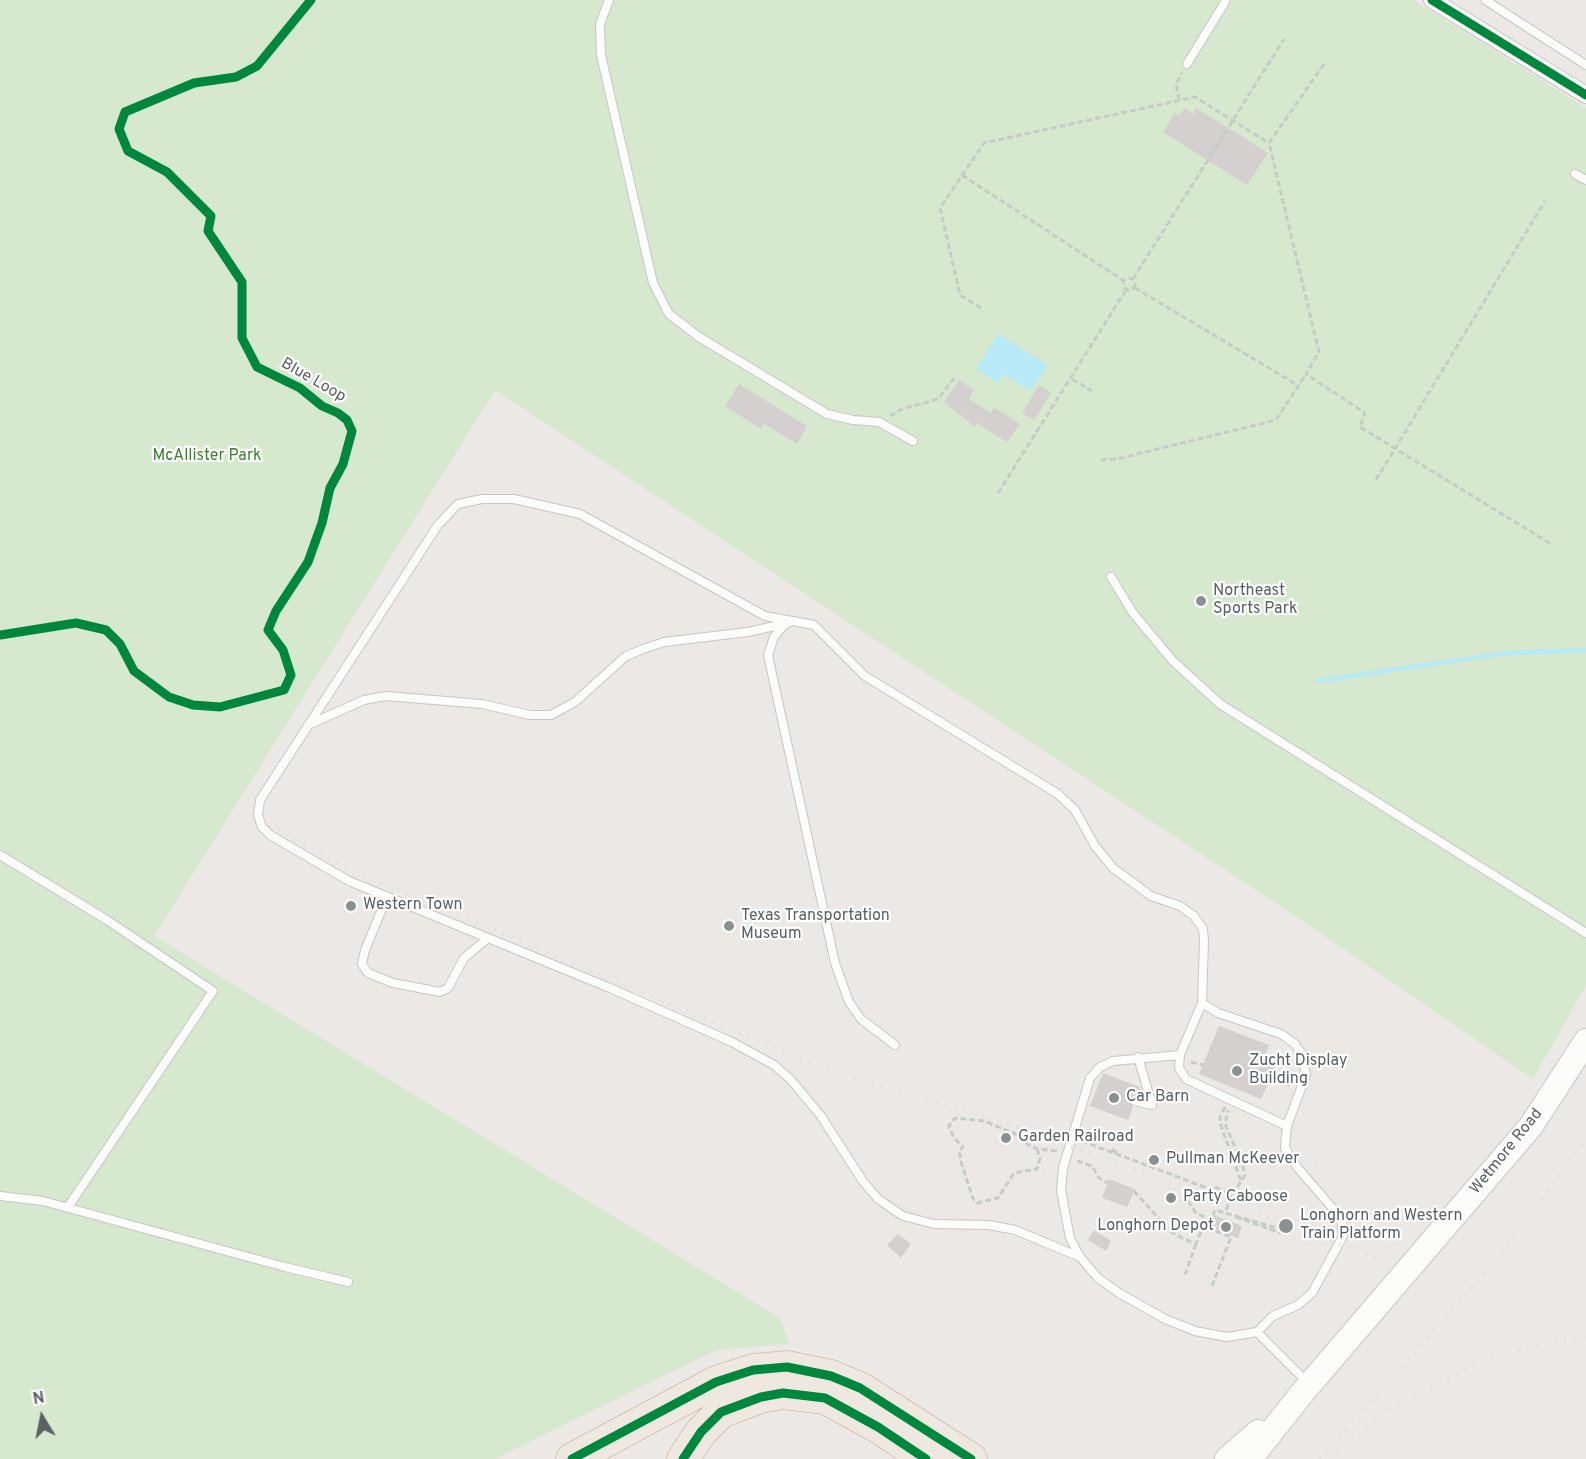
<!DOCTYPE html>
<html>
<head>
<meta charset="utf-8">
<style>
	body { margin:0 }
	#map { position:relative; width:1586px; height:1459px; overflow:hidden; background:#ebe8e5; font-family:Overpass,sans-serif }
	canvas { display:block }
	.north { position:absolute; left:12px; top:1387px; width:60px; height:60px; -webkit-text-stroke:4px #fff; paint-order:stroke; rotate:350deg; font-size:16px; font-weight:700; line-height:24px; text-align:center; color:#5a6064 }
	.north::after { content:''; display:block; margin:auto; width:21px; height:27px; background:#5a6064; clip-path:polygon(50% 0,100% 100%,50% 72%,0 100%) }
</style>
</head>
<body>
<div id="map">
<canvas width="1586" height="1459"></canvas>
<div class="north">N</div>
</div>
<script>
const context = document.querySelector('canvas').getContext('2d');
context.lineJoin = 'round';
function fill(path, color) {
  context.fillStyle = color;
  context.fill(path, 'evenodd');
}
function toPath(rows) {
  const path = new Path2D();
  for (const r of rows) {
    if (r.length === 3) {
      path.moveTo(r[0] + r[2], r[1]);
      path.arc(r[0], r[1], r[2], 0, 2 * Math.PI);
      continue;
    }
    path.moveTo(r[0], r[1]);
    for (let i = 2; i < r.length; i += 2) path.lineTo(r[i], r[i + 1]);
  }
  return path;
}
function strokePath(path, color, width, dash) {
  context.strokeStyle = color;
  context.lineWidth = width;
  context.lineCap = dash ? 'butt' : 'round';
  context.setLineDash(dash || []);
  context.stroke(path);
}
function write(font, color, halo, rows, align = 'center') {
  context.font = font + ' Overpass,sans-serif';
  context.lineWidth = 4.5;
  context.setLineDash([]);
  context.textBaseline = 'middle';
  context.strokeStyle = halo;
  context.fillStyle = color;
  for (const [text, x, y, turn = 0] of rows) {
    context.save();
    context.translate(x, y);
    context.rotate((+turn || 0) * Math.PI / 180);
    context.textAlign = isNaN(turn) ? turn : align;
    if (halo) context.strokeText(text, 0, 0);
    context.fillText(text, 0, 0);
    context.restore();
  }
}
const green = toPath([
	[0,0,1413,0,1586,108,1586,985,1533,1079,1297,917,495,390,154,936,780,1318,789,1344,716,1350,495,1459,0,1459]
]);
const water = toPath([
	[998,334,1048,365,1031,391,1004,374,998,383,976,369]
]);
const stream = toPath([
	[1317,681,1507,653,1586,650]
]);
const building = toPath([
	[1185,108,1193,114,1196,108,1268,153,1247,185,1163,132,1175,113,1179,116],
	[959,380,974,390,969,399,991,413,994,407,1020,424,1007,442,977,423,975,427,944,402],
	[739,384,807,426,797,444,764,424,761,429,725,406],
	[1039,385,1051,393,1034,420,1022,413],
	[1219,1026,1269,1045,1263,1063,1275,1068,1261,1099,1199,1074],
	[1103,1073,1140,1087,1137,1095,1129,1099,1133,1107,1128,1120,1090,1106],
	[1109,1179,1135,1189,1127,1207,1102,1198],
	[1214,1215,1242,1226,1238,1238,1209,1227],
	[1094,1230,1111,1241,1106,1251,1088,1240],
	[898,1234,911,1244,901,1258,887,1245]
]);
const path = toPath([
	[1324,64,1269,143,1319,352,1306,374,1365,413,1360,427,1551,544],
	[1179,100,1176,84,1182,73],
	[962,175,1124,281],
	[1129,284,6],
	[1133,279,1284,39],
	[1135,288,1299,386],
	[981,308,960,295,940,208,984,143,1195,97,1269,143],
	[1072,379,1092,391],
	[890,416,902,409,938,399,955,377],
	[1101,460,1117,459,1276,420,1306,374],
	[1376,480,1545,201],
	[998,493,1126,290],
	[0,635,76,623,106,630,120,644,134,671,169,697,193,705,220,707,284,690,291,675,283,650,268,630,276,611,308,562,322,523,330,488,343,464,352,431,347,420,338,413,322,406,300,388,257,367,242,338,242,282,208,231,211,216,167,172,128,151,119,129,125,112,194,83,236,77,257,66,311,0],
	[1191,1062,1203,1065],
	[1272,1074,1274,1075,1273,1079,1292,1086],
	[1225,1107,1220,1117,1221,1126,1241,1181],
	[1082,1141,1231,1197,1245,1175,1242,1163,1225,1124,1228,1110],
	[1037,1149,1040,1158,1037,1169,1014,1173,998,1198,977,1203,973,1199,961,1162,959,1151,963,1147,954,1138,949,1126,955,1118,984,1121,1023,1137,1027,1144,1037,1149,1057,1151],
	[1112,1149,1119,1155],
	[1077,1161,1092,1166,1099,1178,1108,1183],
	[1215,1187,1228,1193,1231,1197,1225,1213],
	[1134,1191,1170,1231,1182,1238,1196,1244,1203,1226,1208,1228],
	[1182,1202,1186,1198,1196,1213,1211,1220],
	[1236,1217,1281,1233],
	[1185,1275,1196,1244],
	[1212,1286,1231,1237,1208,1228,1215,1210,1277,1228]
]);
const service = toPath([
	[609,0,600,24,601,55,653,283,669,314,699,337,827,414,853,420,879,422,913,441],
	[1485,0,1586,65],
	[1187,64,1225,2],
	[1575,174,1586,180],
	[1111,577,1133,613,1173,661,1220,704,1586,933],
	[785,624,774,637,768,655,835,963,849,1002,861,1019,895,1045],
	[308,725,364,700,386,696,482,704,530,715,551,715,575,702,626,656,643,649,664,642,748,632,788,623],
	[0,855,107,920,213,991,68,1207],
	[387,897,365,950,362,964,368,973,393,983,440,992,448,988,464,958,487,939],
	[1202,1003,1218,1013,1281,1034,1295,1044,1302,1054,1306,1075,1287,1126],
	[1180,1055,1179,1068,1186,1079,1287,1126,1285,1148,1297,1167,1341,1218,1343,1236,1312,1293,1298,1305,1273,1316,1257,1332,1227,1337,1195,1331,1165,1319,1119,1293,1098,1278,1080,1257,1070,1238,1061,1190,1063,1168,1090,1078,1100,1067,1113,1061,1180,1055],
	[1135,1101,1152,1105,1138,1057],
	[0,1196,43,1201,285,1267,348,1282],
	[1080,1257,1015,1230,989,1225,934,1224,903,1216,878,1199,862,1180,821,1116,791,1080,774,1065,732,1042,610,988,349,881,270,835,262,827,258,815,260,800,438,525,458,504,482,499,514,499,580,514,765,616,814,625,865,676,1058,794,1075,810,1095,846,1113,868,1151,896,1180,906,1194,916,1203,929,1204,941,1202,1003,1180,1055],
	[1257,1332,1308,1383]
]);
const minor = toPath([
	[1432,0,1586,95]
]);
const secondary = toPath([
	[1227,1459,1258,1432],
	[1250,1459,1303,1392,1531,1126,1586,1041]
]);
const motorway = toPath([
	[572,1459,716,1382,753,1370,787,1367,831,1376,860,1388,971,1459],
	[683,1459,701,1432,721,1412,761,1397,783,1393,825,1398,878,1427,926,1459]
]);
const rail = toPath([
	[279,829,342,865,385,885,807,1061,852,1077,1007,1123,1380,1259],
	[1200,1135,1201,1119],
	[1313,1155,1317,1166],
	[1044,1172,1048,1164],
	[1336,1450,1393,1407,1474,1366,1521,1349,1586,1336],
	[1320,1459,1496,1260,1586,1139]
]);
const cycleway = toPath([
	[1432,0,1586,95],
	[0,635,76,623,106,630,120,644,134,671,169,697,193,705,220,707,284,690,291,675,283,650,268,630,276,611,308,562,322,523,330,488,343,464,352,431,347,420,338,413,322,406,300,388,257,367,242,338,242,282,208,231,211,216,167,172,128,151,119,129,125,112,194,83,236,77,257,66,311,0],
	[572,1459,716,1382,753,1370,787,1367,831,1376,860,1388,971,1459],
	[683,1459,701,1432,721,1412,761,1397,783,1393,825,1398,878,1427,926,1459]
]);
const markers = [
	[1201,601,6,"#8d9091"],
	[351,906,6,"#8d9091"],
	[729,926,6,"#8d9091"],
	[1237,1071,6,"#8d9091"],
	[1114,1098,6,"#8d9091"],
	[1006,1138,6,"#8d9091"],
	[1154,1160,6,"#8d9091"],
	[1171,1198,6,"#8d9091"],
	[1286,1226,8,"#8d9091"],
	[1226,1227,6,"#8d9091"]
];
const streetNames = [
	["Blue Loop",313,381,30],
	["Wetmore Road",1507,1152,-51]
];
const parkNames = [
	["McAllister Park",207,457]
];
const poiNames = [
	["Northeast",1213,592],
	["Sports Park",1213,610],
	["Western Town",363,906],
	["Texas Transportation",741,917],
	["Museum",741,935],
	["Zucht Display",1249,1062],
	["Building",1249,1080],
	["Car Barn",1126,1098],
	["Garden Railroad",1018,1138],
	["Pullman McKeever",1166,1160],
	["Party Caboose",1183,1198],
	["Longhorn and Western",1300,1217],
	["Train Platform",1300,1235],
	["Longhorn Depot",1214,1227,"right"]
];
fill(green, '#d6e8ce');
fill(water, '#b7e9f7');
strokePath(stream, '#b7e9f7', 4.5);
fill(building, '#d3d0cf');
strokePath(service, '#c6c6c6', 10);
strokePath(minor, '#c6c6c6', 18);
strokePath(secondary, '#c7c7c7', 26);
strokePath(motorway, '#c3a992', 33);
strokePath(path, '#c6cdc7', 3, [6, 3]);
strokePath(service, '#fcfcfb', 8);
strokePath(minor, '#fcfcfb', 16);
strokePath(secondary, '#fcfcfb', 24);
strokePath(motorway, '#eee8e0', 32);
strokePath(rail, '#e2e1e2', 4.5, [1.5, 8]);
strokePath(cycleway, '#00873e', 9);
for (const [x, y, r, color] of markers) {
  const dot = new Path2D();
  dot.arc(x, y, r, 0, 2 * Math.PI);
  context.fillStyle = color;
  context.fill(dot);
  strokePath(dot, '#fff', 2);
}
write('16px', '#5a6064', '#fff', streetNames);
write('16px', '#3a812d', '#fff', parkNames);
write('16px', '#5a6064', '#fff', poiNames, 'left');
</script>
</body>
</html>
